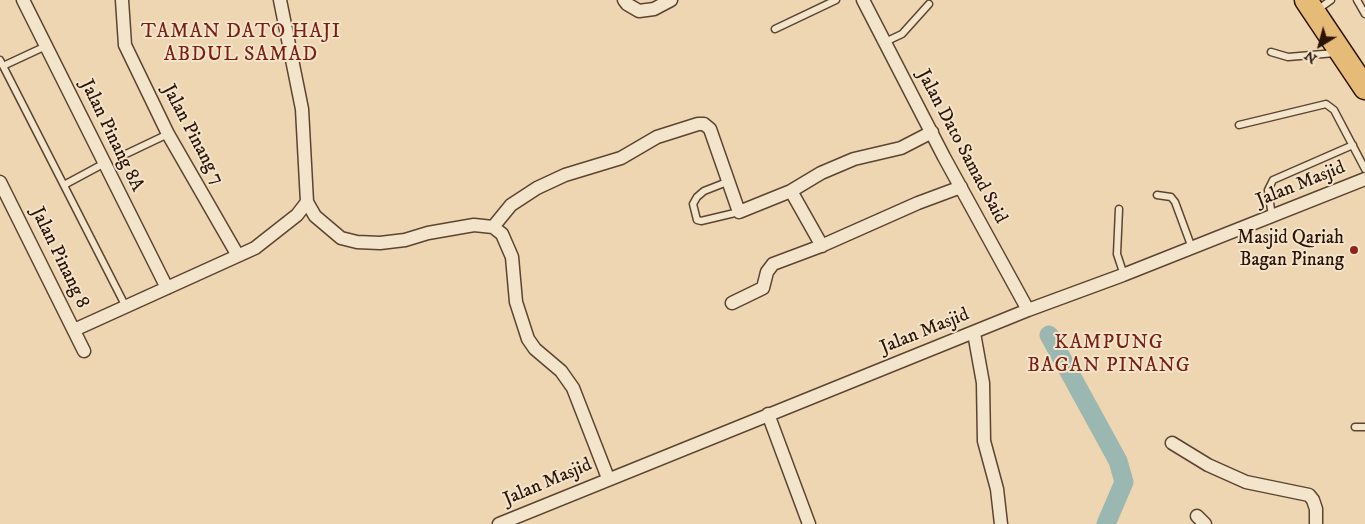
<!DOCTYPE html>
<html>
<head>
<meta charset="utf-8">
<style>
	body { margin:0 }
	#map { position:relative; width:1365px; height:524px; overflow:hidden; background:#edd6b1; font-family:"IM FELL DW Pica",serif }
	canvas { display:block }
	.north { position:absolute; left:1295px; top:20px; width:50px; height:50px; -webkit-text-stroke:4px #f3e4cc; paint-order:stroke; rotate:217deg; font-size:14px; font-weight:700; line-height:20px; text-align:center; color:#2b1306 }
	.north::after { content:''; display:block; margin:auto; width:18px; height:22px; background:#2b1306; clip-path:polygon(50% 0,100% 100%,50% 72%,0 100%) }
</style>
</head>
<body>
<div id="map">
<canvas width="1365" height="524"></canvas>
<div class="north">N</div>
</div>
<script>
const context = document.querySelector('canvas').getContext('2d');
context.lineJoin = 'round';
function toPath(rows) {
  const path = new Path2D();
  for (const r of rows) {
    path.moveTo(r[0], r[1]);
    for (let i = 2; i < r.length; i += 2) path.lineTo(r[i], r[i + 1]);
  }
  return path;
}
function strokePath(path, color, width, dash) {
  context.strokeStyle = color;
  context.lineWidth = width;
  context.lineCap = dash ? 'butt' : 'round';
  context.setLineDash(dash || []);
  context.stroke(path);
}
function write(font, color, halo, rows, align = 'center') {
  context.font = font + ' "IM FELL DW Pica",serif';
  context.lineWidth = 4;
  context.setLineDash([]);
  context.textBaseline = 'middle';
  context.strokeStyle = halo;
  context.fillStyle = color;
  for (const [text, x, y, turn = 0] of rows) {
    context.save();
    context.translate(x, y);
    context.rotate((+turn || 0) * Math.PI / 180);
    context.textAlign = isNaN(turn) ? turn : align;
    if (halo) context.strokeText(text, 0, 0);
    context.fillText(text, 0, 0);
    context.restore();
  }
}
const river = toPath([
	[1049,335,1118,461,1124,482,1106,524]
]);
const lane = toPath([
	[1357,0,1365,14],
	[1317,10,1331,0],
	[775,29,836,0],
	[885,42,902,34,929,4],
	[1271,52,1288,57,1335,53],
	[0,60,125,305],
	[3,66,46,46],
	[1239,125,1326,104,1334,110,1365,169],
	[126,154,168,134],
	[727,182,704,191,697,197,693,204,697,220,701,221,739,212],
	[64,185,103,164],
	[1157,195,1171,197,1175,202,1192,248],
	[1119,209,1117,254,1124,275],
	[1272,216,1268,190,1273,180,1353,145],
	[1355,427,1365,427]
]);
const street = toPath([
	[23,0,167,288],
	[122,0,125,45,168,134,237,254],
	[280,0,302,109,307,202,315,216,341,238,357,242,380,243,405,240,428,233,474,225,493,227,502,234,512,257,516,302,528,339,535,349,561,371,573,388,608,478],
	[624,0,627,4,639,11,654,9,671,0],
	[863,0,944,157,1028,310],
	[0,182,84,351],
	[791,191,822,246],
	[493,227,511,205,537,188,565,175,621,158,657,137,698,124,704,124,710,129,739,212,791,191,821,173,854,159,901,148,932,132],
	[732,303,763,288,767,272,773,264,821,246,918,203,961,187],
	[74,330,255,248,297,215,307,202],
	[974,333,983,383,984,441,997,489,1001,524],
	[768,414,809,524],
	[1172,443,1208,465,1246,482,1309,495,1313,500,1316,509,1316,524],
	[1197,516,1205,524],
	[499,524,1028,310,1123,275,1365,179]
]);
const highway = toPath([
	[1306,0,1365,88]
]);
const markers = [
	[1354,250,5,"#8f2418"]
];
const streetNames = [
	["Jalan Pinang 7",192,135,62],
	["Jalan Pinang 8A",111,136,64],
	["Jalan Dato Samad Said",961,147,62],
	["Jalan Masjid",1301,185,-22],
	["Jalan Pinang 8",59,258,64],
	["Jalan Masjid",925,332,-22],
	["Jalan Masjid",548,483,-23]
];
const poiNames = [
	["Masjid Qariah",1344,239],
	["Bagan Pinang",1344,261]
];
const neighbourhoodNames = [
	["TAMAN DATO HAJI",241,33],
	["ABDUL SAMAD",241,56],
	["KAMPUNG",1109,344],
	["BAGAN PINANG",1109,367]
];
strokePath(river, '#9ab8b1', 19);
strokePath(lane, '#5c4431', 9);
strokePath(street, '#5c4431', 15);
strokePath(highway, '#2b1306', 25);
strokePath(lane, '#f3e4cc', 6);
strokePath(street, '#f3e4cc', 12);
strokePath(highway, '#e6bb78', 22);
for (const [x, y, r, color] of markers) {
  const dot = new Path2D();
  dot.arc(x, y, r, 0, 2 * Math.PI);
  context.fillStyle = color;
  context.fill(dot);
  strokePath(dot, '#f3e4cc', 2);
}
write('19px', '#2b1306', '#f3e4cc', streetNames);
write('19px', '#2b1306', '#f3e4cc', poiNames, 'right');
context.letterSpacing = '1px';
write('20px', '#7a1f14', '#f3e4cc', neighbourhoodNames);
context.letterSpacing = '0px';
</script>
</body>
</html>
